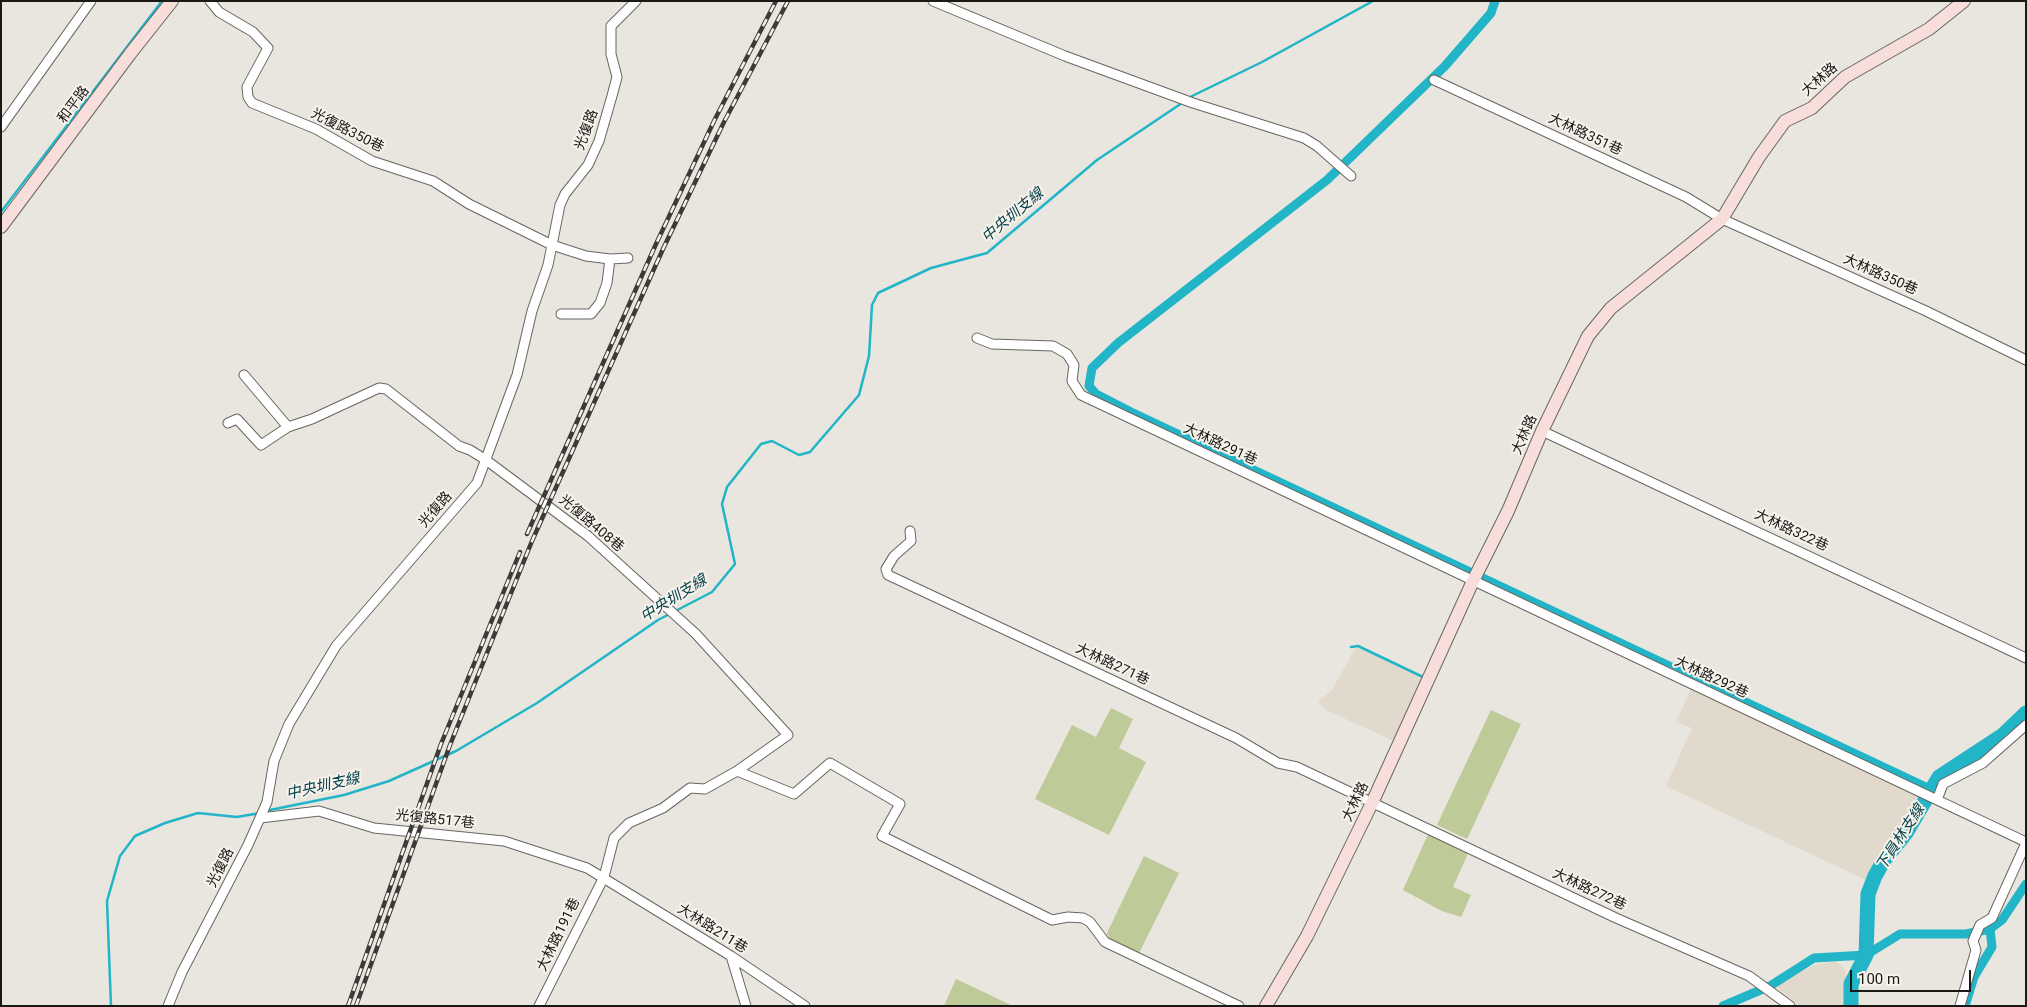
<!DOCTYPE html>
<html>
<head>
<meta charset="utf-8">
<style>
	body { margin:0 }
	#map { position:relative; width:2027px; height:1007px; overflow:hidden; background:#e9e5df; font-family:Roboto,sans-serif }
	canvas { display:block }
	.frame { position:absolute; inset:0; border:2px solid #1a1916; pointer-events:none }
	.scale { position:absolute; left:1850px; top:970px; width:121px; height:22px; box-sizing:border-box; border:2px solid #1a1916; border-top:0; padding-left:6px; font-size:15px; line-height:18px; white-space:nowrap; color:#1a1916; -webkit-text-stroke:4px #f7f2ec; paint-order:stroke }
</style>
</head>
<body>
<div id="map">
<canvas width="2027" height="1007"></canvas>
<div class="frame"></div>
<div class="scale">100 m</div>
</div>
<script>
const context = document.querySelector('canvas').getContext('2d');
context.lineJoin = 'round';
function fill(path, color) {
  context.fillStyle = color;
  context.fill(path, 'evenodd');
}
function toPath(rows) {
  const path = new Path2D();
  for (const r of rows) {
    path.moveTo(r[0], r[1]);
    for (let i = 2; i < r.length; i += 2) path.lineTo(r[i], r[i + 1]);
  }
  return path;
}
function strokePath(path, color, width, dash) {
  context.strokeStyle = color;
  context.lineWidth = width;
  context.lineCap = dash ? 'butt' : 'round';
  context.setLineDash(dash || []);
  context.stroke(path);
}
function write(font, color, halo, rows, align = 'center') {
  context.font = font + ' Roboto,"Noto Sans TC",sans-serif';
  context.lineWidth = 4;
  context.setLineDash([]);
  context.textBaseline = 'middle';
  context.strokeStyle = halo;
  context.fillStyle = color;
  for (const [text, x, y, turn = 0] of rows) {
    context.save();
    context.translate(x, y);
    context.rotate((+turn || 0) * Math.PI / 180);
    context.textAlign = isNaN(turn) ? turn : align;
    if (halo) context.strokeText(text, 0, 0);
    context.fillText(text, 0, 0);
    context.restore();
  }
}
const built = toPath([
	[1356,647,1424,678,1394,741,1328,711,1318,702,1332,690],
	[1692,687,1922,796,1903,828,1866,880,1666,786,1692,728,1676,722],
	[1836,961,1845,969,1848,983,1847,1006,1800,1006,1775,986,1814,965]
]);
const green = toPath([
	[1111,708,1133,719,1119,748,1146,762,1109,835,1035,799,1072,725,1096,737],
	[1491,710,1521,724,1467,839,1437,825],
	[1429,832,1469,851,1453,887,1471,895,1461,917,1442,911,1403,890],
	[1144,856,1179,873,1138,955,1110,941,1107,933],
	[956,979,1013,1006,944,1006]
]);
const stream = toPath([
	[1188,98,1262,62,1373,1],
	[1,212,162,1],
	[1351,647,1358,646,1423,677],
	[265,811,344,795,389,781,456,751,537,703,658,620,712,592,735,564,722,504,727,487,761,444,772,441,799,455,810,452,859,395,869,356,872,305,878,293,931,268,987,253,1097,160,1182,103],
	[111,1006,107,901,120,856,135,836,165,823,198,813,237,817,260,813]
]);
const canal = toPath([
	[1495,1,1491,13,1445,66,1327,180,1118,343,1092,368,1089,386,1096,394,1131,412,1930,789],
	[1723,1006,1770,986,1814,958,1866,955,1900,934,1966,934,1990,929],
	[1965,1006,1974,977,1992,947,1990,929,2002,920,2026,884]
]);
const river = toPath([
	[1851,1006,1851,984,1866,955,1868,894,1875,876,1884,860,1906,833,1939,777,2003,735,2026,713]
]);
const street = toPath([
	[210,1,219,12,253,32,268,48,247,87,248,97,252,103,316,129,372,161,433,181,469,204,552,245,586,256,610,259,628,258],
	[933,1,1065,56,1193,103,1304,138,1317,146,1351,176],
	[1434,80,1686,197,1722,219,1926,311,2026,360],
	[1,127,91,1],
	[561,314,591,314,600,303,607,283,610,259],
	[977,338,992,344,1053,346,1067,354,1074,365,1072,381,1081,395,2026,842],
	[244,375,288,427],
	[228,423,237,419,261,445,288,427,312,419,379,388,386,389,459,446,470,450,486,460,588,536,696,634,788,735,737,771],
	[1542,431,2026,658],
	[910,531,911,541,894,556,886,569,888,575,1236,738,1278,763,1297,767,1616,918,1749,976,1790,1006],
	[1937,800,1943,784,1983,763,2026,725],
	[260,818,319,811,374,828,504,841,587,868,731,956,805,1006],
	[731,956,746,1006],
	[168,1006,182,972,248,845,267,802,274,761,289,724,336,646,477,483,517,375,532,311,548,265,560,205,565,194,588,165,599,141,612,96,617,77,611,54,611,26,636,1],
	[539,1006,604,877,614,838,629,823,663,808,690,788,705,789,737,771,794,794,830,763,900,804,882,836,1052,920,1068,917,1083,918,1090,922,1105,942,1239,1006],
	[1960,1006,1976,950,1973,941,1980,925,1992,918,2026,843]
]);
const secondary = toPath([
	[1,227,130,54,172,1],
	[1266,1006,1307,936,1372,803,1473,581,1508,511,1542,431,1588,336,1611,308,1722,219,1759,157,1785,121,1812,108,1845,77,1929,29,1964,1]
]);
const rail = toPath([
	[527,534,656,244,715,119,776,1],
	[348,1006,441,744,520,552],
	[356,1006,450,745,532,541,663,249,724,122,788,1]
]);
const streetNames = [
	["大林路",1820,80,-41],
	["和平路",74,105,-53],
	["光復路",587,130,-70],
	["光復路350巷",347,131,27],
	["大林路351巷",1585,135,25],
	["大林路350巷",1880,275,24],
	["大林路",1525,435,-66],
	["大林路291巷",1220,445,25],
	["光復路",436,510,-49],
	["光復路408巷",591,524,40],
	["大林路322巷",1791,531,25],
	["大林路271巷",1112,665,25],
	["大林路292巷",1711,678,25],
	["大林路",1356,802,-64],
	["光復路517巷",435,820,6],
	["光復路",221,868,-63],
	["大林路272巷",1589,890,25],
	["大林路211巷",712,929,32],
	["大林路191巷",559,935,-64]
];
const waterNames = [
	["中央圳支線",1013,216,-40],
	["中央圳支線",674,599,-32],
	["中央圳支線",323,787,-13],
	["下員林支線",1901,838,-57]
];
fill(built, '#e1d9cc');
fill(green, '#beca97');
strokePath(stream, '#21b5c7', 2.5);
strokePath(canal, '#21b5c7', 9);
strokePath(river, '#21b5c7', 15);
strokePath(street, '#696560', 11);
strokePath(secondary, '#696560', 14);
strokePath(street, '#fff', 9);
strokePath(secondary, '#f7deda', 12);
strokePath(rail, '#3c3b37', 4.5);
strokePath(rail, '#f7f2ec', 2.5, [8]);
write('14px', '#1a1916', '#f7f2ec', streetNames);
write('italic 15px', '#06444c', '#f7f2ec', waterNames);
</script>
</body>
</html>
